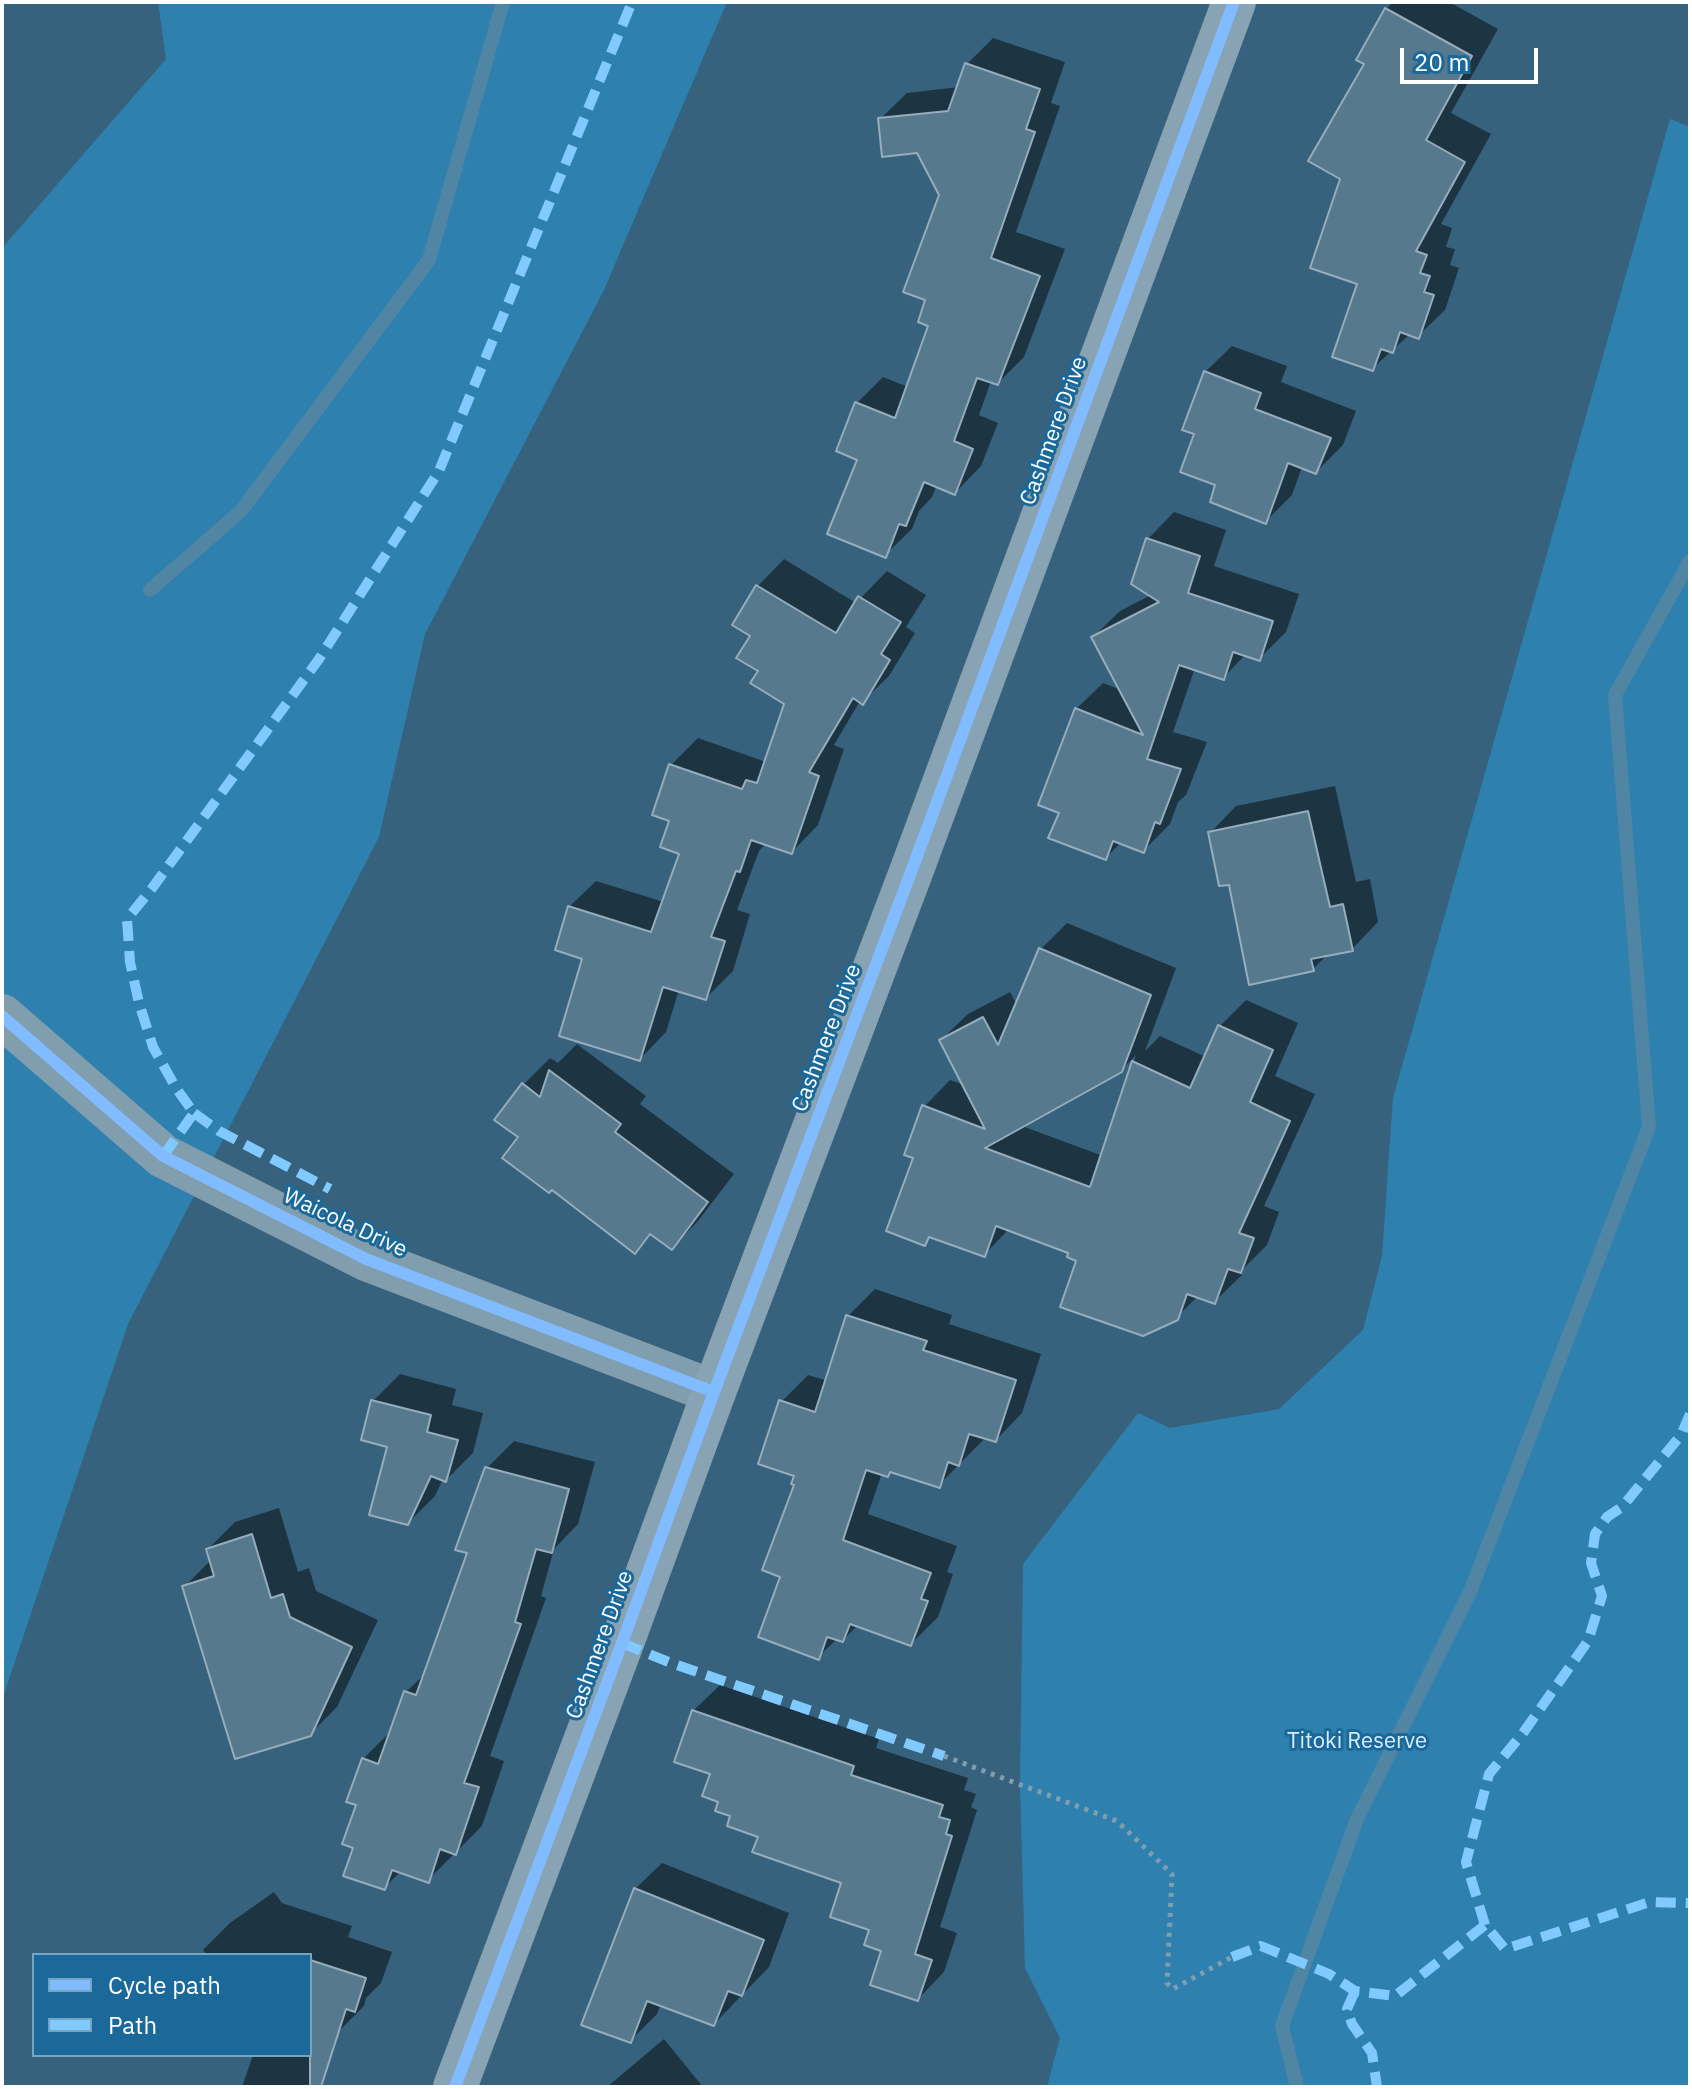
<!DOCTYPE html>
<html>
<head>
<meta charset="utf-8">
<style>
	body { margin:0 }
	#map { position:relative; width:1692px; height:2089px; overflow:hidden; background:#37627d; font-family:"IBM Plex Sans",sans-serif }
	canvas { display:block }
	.frame { position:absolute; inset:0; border:4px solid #fff; pointer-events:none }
	.legend { position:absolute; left:32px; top:1953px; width:280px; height:104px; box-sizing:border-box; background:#1a699a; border:2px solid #76a5c2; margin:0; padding:10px 14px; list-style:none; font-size:24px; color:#fff }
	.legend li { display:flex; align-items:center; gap:16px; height:40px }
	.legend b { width:40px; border:2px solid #76a5c2 }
	.scale { position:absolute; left:1400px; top:48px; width:138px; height:36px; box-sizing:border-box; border:4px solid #fff; border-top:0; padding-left:10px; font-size:24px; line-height:28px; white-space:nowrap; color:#fff; -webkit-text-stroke:6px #1a699a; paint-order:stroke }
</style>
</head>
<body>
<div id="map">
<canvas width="1692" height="2089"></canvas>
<div class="frame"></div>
<ul class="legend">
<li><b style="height:10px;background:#80bcff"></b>Cycle path</li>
<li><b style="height:10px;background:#80caff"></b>Path</li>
</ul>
<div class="scale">20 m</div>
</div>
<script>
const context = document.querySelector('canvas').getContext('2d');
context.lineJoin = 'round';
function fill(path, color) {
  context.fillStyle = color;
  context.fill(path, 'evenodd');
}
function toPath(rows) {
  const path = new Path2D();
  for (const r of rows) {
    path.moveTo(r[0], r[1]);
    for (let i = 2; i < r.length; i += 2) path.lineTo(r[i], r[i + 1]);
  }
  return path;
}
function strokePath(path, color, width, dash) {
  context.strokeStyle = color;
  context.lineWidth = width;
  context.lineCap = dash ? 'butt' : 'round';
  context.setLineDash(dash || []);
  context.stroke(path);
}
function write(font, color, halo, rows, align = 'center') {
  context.font = font + ' "IBM Plex Sans",sans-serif';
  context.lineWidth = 6;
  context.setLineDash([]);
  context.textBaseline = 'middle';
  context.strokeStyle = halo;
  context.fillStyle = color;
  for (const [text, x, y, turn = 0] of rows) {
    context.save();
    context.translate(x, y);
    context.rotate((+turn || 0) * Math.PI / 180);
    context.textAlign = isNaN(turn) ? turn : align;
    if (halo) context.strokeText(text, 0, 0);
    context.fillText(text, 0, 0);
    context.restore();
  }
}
const green = toPath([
	[158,2,727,2,603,292,425,634,379,837,128,1324,2,1700,2,248,166,59],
	[1670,119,1690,127,1690,2087,1047,2087,1060,2038,1025,1968,1020,1784,1023,1564,1138,1413,1170,1428,1279,1409,1363,1330,1382,1256,1393,1098]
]);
const shadow = toPath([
	[1393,2,1449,2,1498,29,1451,113,1491,134,1441,224,1452,228,1446,247,1455,249,1450,265,1459,268,1445,310,1418,336,1410,334,1373,368,1343,178,1366,63,1386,9],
	[993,38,1065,62,1051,103,1060,106,1016,232,1065,249,1024,357,998,383,991,381,979,415,998,423,981,466,955,493,937,485,932,497,919,511,912,529,885,555,859,458,857,403,883,377,908,387,931,325,928,299,941,195,918,151,880,119,907,93,959,87,967,64],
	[1232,346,1287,366,1281,382,1356,411,1343,445,1316,472,1302,467,1292,495,1266,521,1218,484,1197,433,1205,372],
	[1174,512,1226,530,1214,566,1299,594,1286,632,1259,659,1246,654,1223,678,1195,668,1173,732,1207,742,1186,795,1178,802,1170,824,1143,851,1121,842,1106,858,1061,812,1076,709,1103,683,1121,690,1093,637,1120,611,1151,595,1148,539],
	[784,559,856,603,887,571,926,595,906,627,915,633,889,676,862,702,860,701,834,745,844,749,818,825,792,852,766,843,759,851,737,910,750,914,733,971,706,998,679,990,666,1032,640,1059,584,957,569,907,596,881,664,902,682,852,672,820,671,765,698,738,766,762,786,703,760,670,753,635,758,586],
	[1335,786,1356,882,1370,879,1378,922,1352,949,1328,954,1313,969,1230,882,1210,833,1236,806],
	[1067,923,1176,968,1145,1051,1160,1036,1206,1057,1220,1026,1246,1000,1298,1023,1275,1076,1315,1094,1264,1206,1279,1212,1267,1245,1243,1269,1241,1276,1214,1302,1198,1296,1176,1318,1078,1259,1071,1252,1009,1229,984,1255,932,1236,925,1244,916,1157,924,1107,950,1080,965,1085,941,1040,968,1014,1010,992,1017,1005,1041,949],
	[1136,1055,1103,1156,1022,1126,1121,1070],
	[577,1044,646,1096,640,1104,734,1174,698,1221,672,1248,652,1233,634,1251,520,1137,523,1085,550,1058,558,1063],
	[875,1289,952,1315,949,1324,1041,1354,1022,1413,996,1440,986,1437,939,1485,892,1470,888,1475,882,1473,868,1514,957,1546,947,1572,953,1574,938,1617,911,1644,858,1625,843,1640,838,1638,818,1657,783,1576,797,1475,781,1402,808,1375,828,1381,848,1316],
	[400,1374,456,1389,452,1405,483,1413,473,1453,446,1480,443,1479,435,1496,408,1523,390,1445,363,1438,373,1401],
	[514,1441,595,1462,578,1524,554,1549,541,1596,546,1598,490,1756,504,1761,482,1826,428,1880,401,1871,384,1888,356,1846,363,1759,390,1732,406,1692,427,1672,470,1552,487,1468],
	[279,1508,298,1572,309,1568,316,1591,378,1620,337,1707,310,1734,184,1587,211,1560,208,1549,235,1522],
	[720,1685,879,1739,876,1748,968,1778,964,1790,976,1794,971,1807,977,1810,940,1927,957,1933,944,1972,918,1999,872,1928,844,1882,761,1836,732,1815,721,1801,693,1711],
	[662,1863,789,1913,769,1967,714,2024,661,2004,657,2014,630,2041,635,1889],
	[274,1892,282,1903,352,1926,348,1937,392,1952,381,1983,366,1998,364,2006,337,2033,320,2087,242,2087,253,2055,310,2055,310,1955,207,1955,203,1950,230,1923],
	[664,2039,703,2087,607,2087]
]);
const stream = toPath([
	[150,590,241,511,429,260,503,2],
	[1297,2087,1282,2026,1357,1819,1470,1592,1649,1127,1615,695,1690,561]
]);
const building = toPath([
	[1385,8,1472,56,1426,140,1465,162,1416,251,1427,255,1420,273,1430,276,1424,292,1434,295,1419,339,1400,332,1393,353,1381,349,1373,371,1332,357,1357,284,1310,268,1340,179,1308,161,1364,64,1356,60,1385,8],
	[965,63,1040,89,1026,129,1035,132,991,258,1040,276,998,385,977,378,954,441,973,449,955,495,924,482,906,526,899,524,886,558,827,534,857,460,836,451,855,402,895,418,928,326,918,322,925,300,903,292,939,195,917,153,882,157,878,118,948,111,965,63],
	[1204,371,1261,393,1255,409,1331,438,1316,474,1288,463,1266,524,1210,502,1215,485,1180,472,1194,434,1182,430,1204,371],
	[1146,538,1200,556,1188,593,1273,621,1260,661,1233,652,1224,680,1179,665,1147,759,1181,769,1160,824,1155,822,1144,853,1113,841,1106,860,1048,838,1059,813,1038,805,1075,708,1143,735,1091,637,1159,602,1131,584,1146,538],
	[756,585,836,633,858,596,901,622,881,654,890,660,863,705,853,698,809,772,819,776,792,854,751,840,740,872,736,871,711,937,725,941,706,1000,663,987,640,1061,559,1036,582,959,555,950,568,906,651,932,679,854,660,847,669,821,652,815,669,764,742,789,746,780,757,783,784,704,750,683,758,671,736,658,750,636,732,625,756,585],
	[1308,811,1330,907,1343,904,1353,951,1311,959,1314,971,1249,985,1229,885,1219,886,1208,832,1308,811],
	[1039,948,1151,995,1122,1072,985,1148,1090,1187,1132,1061,1190,1088,1218,1025,1273,1050,1250,1102,1290,1121,1239,1233,1254,1238,1241,1273,1228,1269,1215,1304,1187,1294,1178,1320,1143,1336,1060,1307,1076,1261,1067,1257,1068,1253,996,1226,985,1257,929,1237,925,1246,886,1231,913,1158,904,1155,922,1105,985,1129,939,1040,983,1017,998,1045,1039,948],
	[549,1070,621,1124,615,1132,708,1202,672,1250,650,1234,635,1254,552,1190,549,1193,502,1158,518,1137,494,1120,522,1083,540,1097,549,1070],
	[846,1315,927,1341,923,1350,1016,1380,996,1442,969,1434,959,1466,948,1462,940,1488,890,1472,888,1477,866,1470,843,1540,931,1573,921,1599,928,1601,911,1646,850,1624,843,1642,827,1637,819,1660,758,1637,780,1577,762,1570,794,1485,791,1484,794,1476,758,1464,779,1400,815,1412,846,1315],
	[371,1400,431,1415,427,1432,458,1440,446,1482,431,1476,408,1525,369,1515,387,1447,361,1440,371,1400],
	[485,1467,569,1489,552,1553,536,1549,515,1622,521,1624,464,1783,479,1787,456,1855,440,1849,429,1883,392,1870,385,1890,343,1876,353,1848,342,1844,356,1805,346,1802,362,1758,378,1764,404,1691,416,1695,467,1553,455,1550,485,1467],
	[252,1534,271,1598,283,1594,290,1617,352,1647,311,1736,235,1759,182,1586,214,1576,206,1549,252,1534],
	[692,1710,854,1766,851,1775,943,1805,939,1817,950,1820,946,1834,952,1836,915,1954,932,1960,918,2001,870,1985,881,1951,864,1945,869,1930,830,1917,841,1883,752,1852,758,1837,727,1826,730,1816,715,1811,718,1802,702,1796,710,1774,674,1762,692,1710],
	[634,1888,764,1940,742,1996,728,1991,714,2026,647,2001,631,2043,581,2025,634,1888],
	[310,1960,366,1978,355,2012,346,2009,321,2087,310,2087,310,1960]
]);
const path = toPath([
	[944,1756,1117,1821,1172,1874,1167,1983,1173,1989,1232,1957]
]);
const street = toPath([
	[2,1016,163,1156,366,1259,714,1392]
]);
const secondary = toPath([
	[455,2087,622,1643,714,1392,911,872,1234,2]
]);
const quiet = toPath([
	[194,1113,219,1131,330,1189],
	[163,1156,194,1113,176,1088,153,1047,139,1003,130,962,127,919,153,887,319,659,439,471,632,2],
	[622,1643,671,1663,944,1756],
	[1485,1925,1466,1862,1489,1774,1523,1733,1588,1641,1602,1596,1591,1563,1595,1534,1607,1517,1622,1507,1681,1435,1690,1414],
	[1232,1957,1261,1946,1329,1974,1355,1991,1395,1996,1485,1925,1505,1949,1650,1902,1690,1903],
	[1355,1991,1347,2009,1352,2024,1372,2053,1377,2087]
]);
const cycleway = toPath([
	[2,1016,163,1156,366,1259,714,1392],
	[455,2087,622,1643,714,1392,911,872,1234,2]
]);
const streetNames = [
	["Cashmere Drive",1054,431,-70],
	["Cashmere Drive",827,1038,-69],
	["Waicola Drive",345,1223,25],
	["Cashmere Drive",600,1645,-70]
];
const parkNames = [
	["Titoki Reserve",1357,1742]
];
fill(green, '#2e80af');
fill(shadow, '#0007');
strokePath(stream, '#5085a4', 14);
fill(building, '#57798e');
strokePath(building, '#95adbc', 2);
strokePath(path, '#819eaf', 5, [4, 6]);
strokePath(street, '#819eaf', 44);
strokePath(secondary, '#88a3b3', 44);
strokePath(quiet, '#80caff', 10, [20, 10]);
strokePath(cycleway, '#80bcff', 12);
write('22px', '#fff', '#1a699a', streetNames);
write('22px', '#d6eefc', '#1a699a', parkNames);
</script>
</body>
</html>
